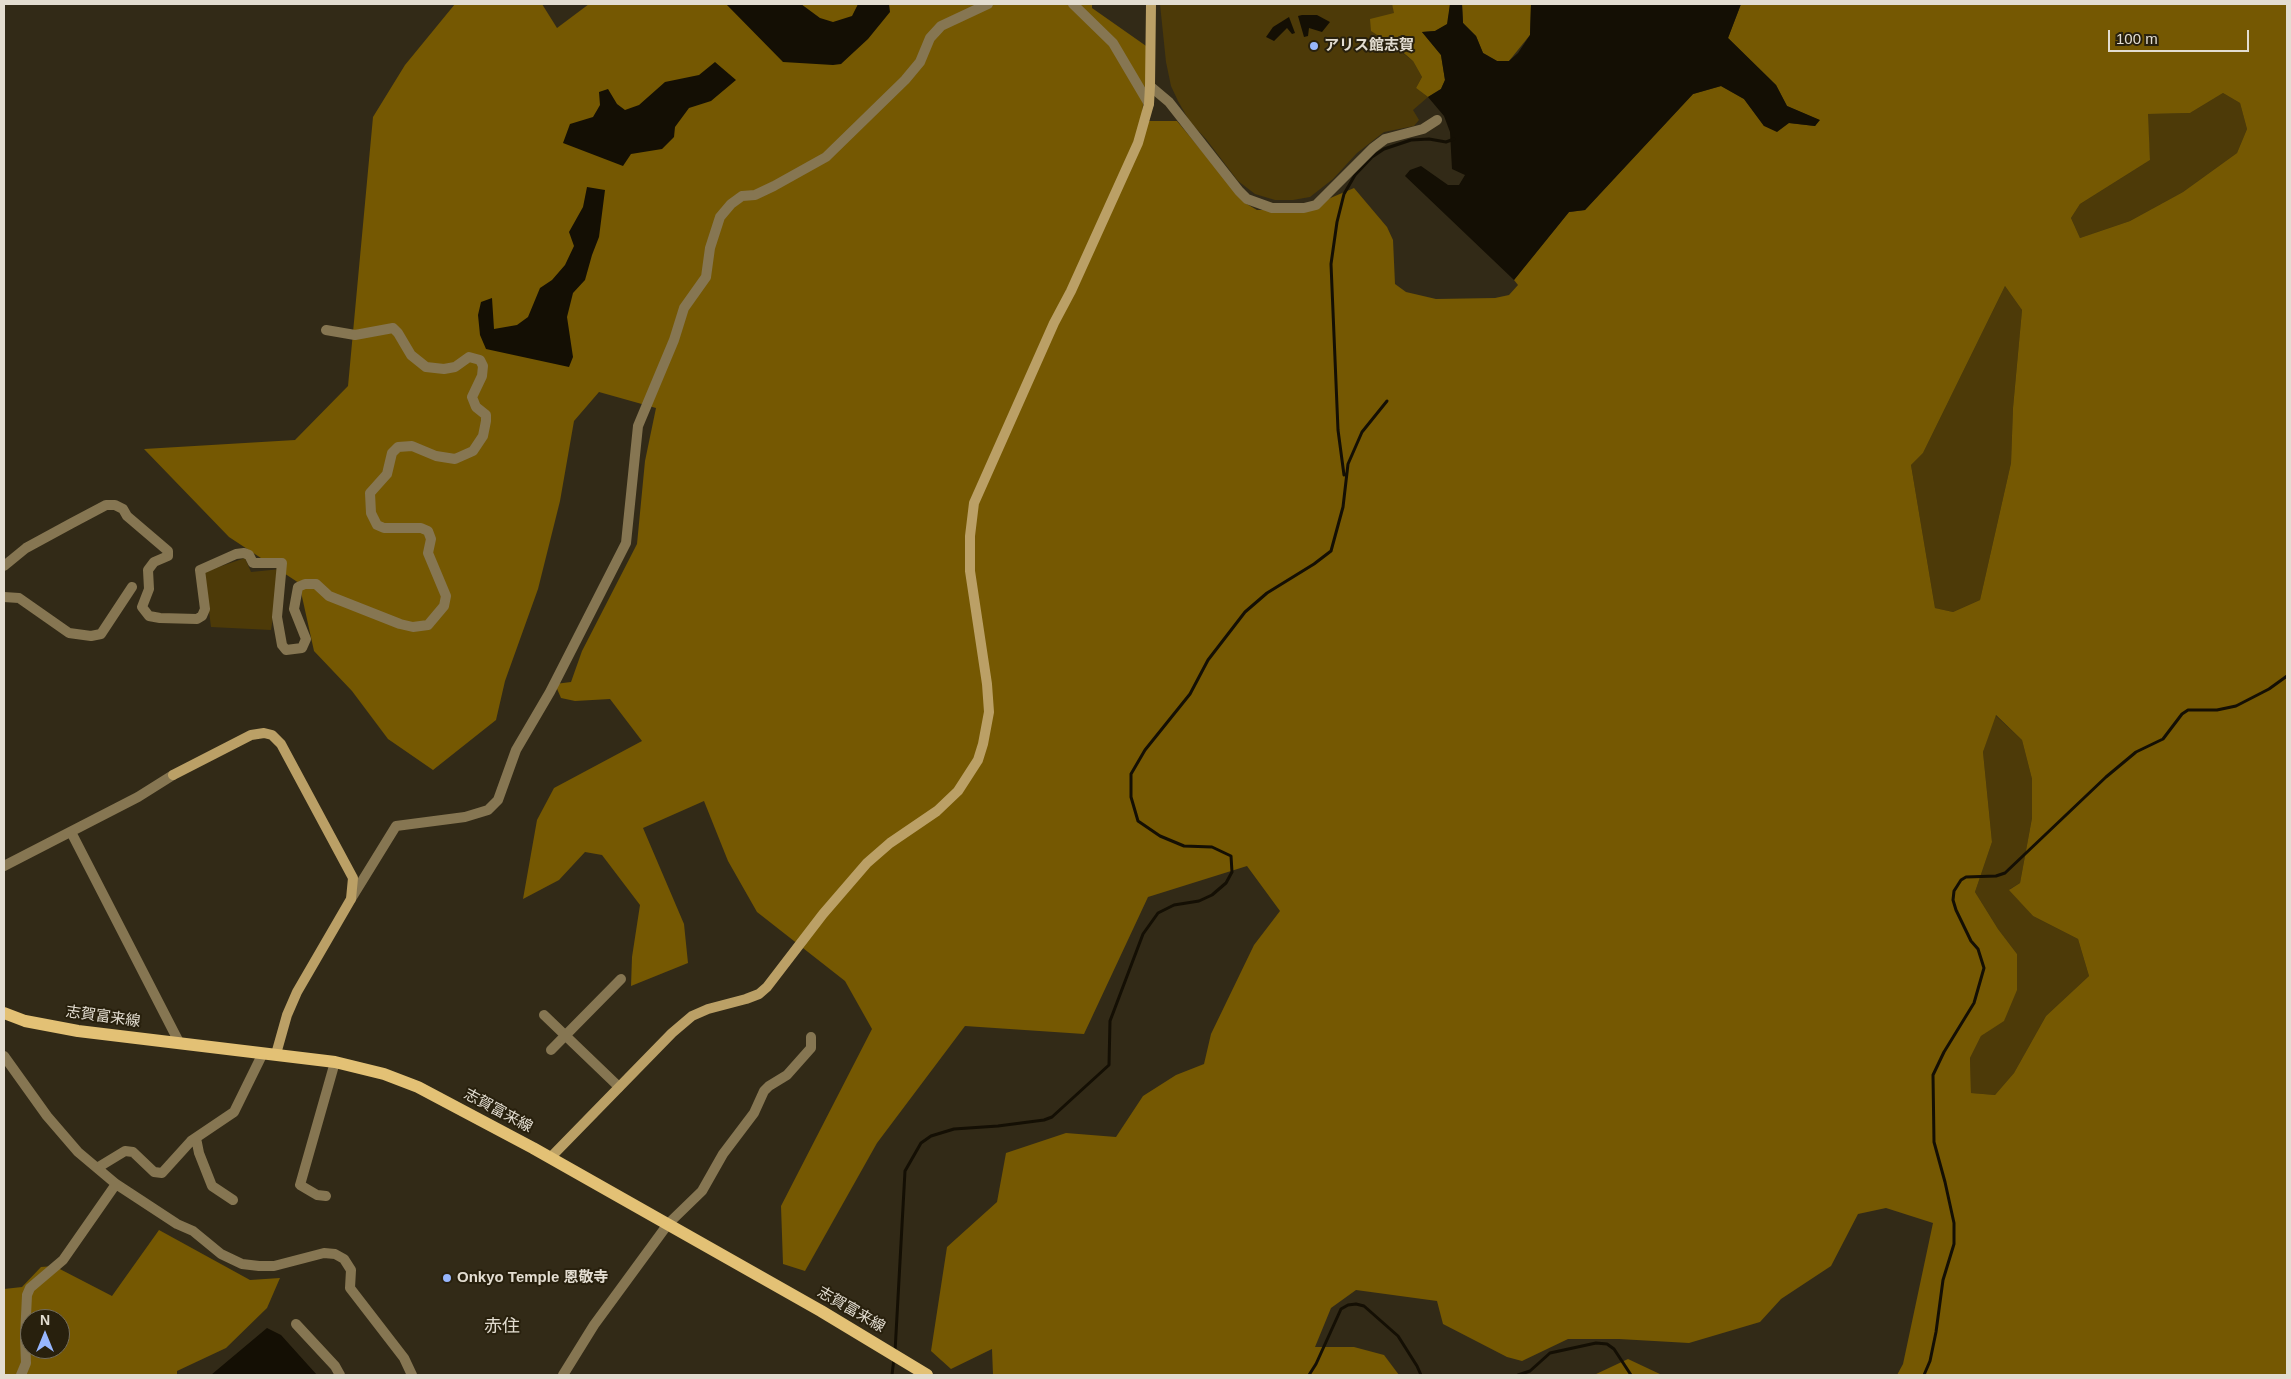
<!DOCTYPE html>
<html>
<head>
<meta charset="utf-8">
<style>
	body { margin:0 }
	#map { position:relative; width:2291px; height:1379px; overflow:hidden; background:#322a17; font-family:Helvetica,sans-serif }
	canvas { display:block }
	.frame { position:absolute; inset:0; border:5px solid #e3ddd1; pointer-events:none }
	.north { position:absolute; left:20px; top:1309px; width:50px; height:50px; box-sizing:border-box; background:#28200d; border:1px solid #736c5b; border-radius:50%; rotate:0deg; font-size:14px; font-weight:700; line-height:20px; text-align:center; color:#e3ddd1 }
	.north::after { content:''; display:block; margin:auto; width:18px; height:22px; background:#97b6fd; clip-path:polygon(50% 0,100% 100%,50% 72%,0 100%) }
	.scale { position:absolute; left:2108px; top:30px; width:141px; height:22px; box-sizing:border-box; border:2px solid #e3ddd1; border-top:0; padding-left:6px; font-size:15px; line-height:18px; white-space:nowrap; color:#e3ddd1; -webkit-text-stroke:4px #28200d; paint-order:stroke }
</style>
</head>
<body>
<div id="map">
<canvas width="2291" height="1379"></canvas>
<div class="frame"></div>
<div class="north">N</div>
<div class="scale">100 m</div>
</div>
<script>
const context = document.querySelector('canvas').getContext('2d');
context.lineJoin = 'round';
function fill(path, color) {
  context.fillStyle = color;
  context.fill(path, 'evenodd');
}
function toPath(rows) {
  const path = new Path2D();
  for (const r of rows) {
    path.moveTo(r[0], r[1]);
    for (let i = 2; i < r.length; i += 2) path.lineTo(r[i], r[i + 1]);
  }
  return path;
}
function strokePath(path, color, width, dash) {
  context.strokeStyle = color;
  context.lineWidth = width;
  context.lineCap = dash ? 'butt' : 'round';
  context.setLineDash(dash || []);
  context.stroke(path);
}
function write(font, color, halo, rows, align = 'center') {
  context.font = font + ' Helvetica,"Noto Sans JP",sans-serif';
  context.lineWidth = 4;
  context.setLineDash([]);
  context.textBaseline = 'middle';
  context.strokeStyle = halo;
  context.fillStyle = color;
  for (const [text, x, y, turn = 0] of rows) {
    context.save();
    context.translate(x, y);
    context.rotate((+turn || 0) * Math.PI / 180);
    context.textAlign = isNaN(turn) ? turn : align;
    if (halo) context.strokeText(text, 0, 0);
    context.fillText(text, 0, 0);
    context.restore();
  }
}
const green = toPath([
	[1160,4,1392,4,1395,13,1379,35,1413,61,1422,77,1416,88,1428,97,1413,110,1419,120,1414,126,1384,132,1357,153,1333,179,1310,197,1293,200,1275,200,1255,194,1238,181,1206,139,1190,122,1178,101,1171,86,1166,62],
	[2223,93,2240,103,2247,129,2237,153,2183,192,2130,221,2080,238,2071,218,2080,204,2150,160,2147,114,2190,113],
	[2005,286,2022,310,2013,408,2011,463,1980,600,1953,612,1935,608,1911,465,1923,453],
	[245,558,251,572,281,569,271,630,211,627,204,572],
	[1995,715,2022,740,2032,779,2032,818,2020,883,2010,889,2033,916,2078,939,2089,976,2046,1016,2014,1073,1995,1095,1971,1093,1970,1058,1981,1036,2004,1020,2017,954,1998,929,1975,892,1992,842,1983,752]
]);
const forest = toPath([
	[455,4,542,4,557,28,589,4,1092,4,1092,8,1149,48,1142,114,1147,121,1177,121,1245,203,1257,210,1302,210,1354,188,1387,227,1393,240,1395,284,1406,292,1436,299,1495,298,1509,295,1518,285,1514,280,1569,212,1585,210,1693,94,1721,86,1744,99,1764,126,1789,123,1815,126,1819,120,1787,106,1776,85,1728,38,1741,4,2287,4,2287,1375,1897,1375,1903,1364,1933,1223,1886,1208,1858,1214,1831,1266,1781,1299,1760,1322,1689,1343,1619,1339,1568,1339,1522,1361,1507,1357,1443,1324,1437,1301,1356,1290,1331,1308,1315,1347,1354,1347,1384,1355,1399,1375,993,1375,992,1349,951,1369,931,1351,947,1247,997,1202,1006,1153,1066,1133,1116,1137,1143,1096,1176,1075,1204,1064,1211,1034,1254,945,1280,911,1247,866,1148,897,1084,1034,965,1026,877,1143,805,1271,783,1264,781,1206,872,1029,845,981,757,912,728,861,704,801,643,828,684,924,688,963,631,986,632,957,640,905,602,855,585,852,559,880,523,899,537,820,554,788,642,741,610,699,575,701,561,698,555,684,571,682,582,651,637,544,645,461,656,408,599,392,574,421,560,501,538,589,505,681,496,720,433,770,388,739,352,691,314,651,299,583,229,537,144,449,295,440,348,386,373,117,405,65],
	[2223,93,2240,103,2247,129,2237,153,2183,192,2130,221,2080,238,2071,218,2080,204,2150,160,2148,114,2190,113],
	[2005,286,2022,310,2013,408,2011,463,1980,600,1953,612,1935,608,1911,465,1923,453],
	[1996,715,2022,740,2032,779,2032,818,2020,883,2009,890,2033,916,2078,939,2089,976,2046,1016,2014,1073,1995,1095,1971,1093,1970,1058,1981,1036,2004,1021,2017,990,2017,954,1998,929,1975,892,1992,842,1983,752],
	[1392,4,1450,4,1448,24,1435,31,1422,32,1441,55,1445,80,1441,89,1428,97,1416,88,1422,77,1413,61,1399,49,1371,31,1370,19,1394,13],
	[1462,4,1531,4,1530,35,1509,61,1497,61,1483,53,1476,36,1463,23],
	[159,1230,250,1280,280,1278,267,1308,226,1348,177,1371,177,1375,4,1375,4,1289,22,1287,41,1267,54,1266,112,1296],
	[30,1319,60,1319,60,1349,30,1349],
	[1628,1359,1662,1375,1594,1375]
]);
const water = toPath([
	[726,4,801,4,820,18,833,22,852,16,858,4,889,4,890,12,868,39,841,64,833,65,783,62],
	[1450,4,1462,4,1463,23,1476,36,1483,53,1497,61,1509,61,1518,53,1530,35,1531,4,1741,4,1728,38,1776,85,1787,106,1820,120,1815,126,1789,123,1777,132,1764,126,1744,99,1721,86,1693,94,1585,210,1569,212,1514,280,1405,176,1410,170,1421,166,1448,185,1459,185,1465,175,1452,169,1450,132,1444,116,1428,97,1441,89,1445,80,1441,55,1422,32,1435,31,1447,24],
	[1302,15,1317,15,1330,22,1322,32,1309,28,1308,36,1304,37,1298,16],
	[1289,17,1295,33,1292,34,1287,28,1274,41,1266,37,1273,27],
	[715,62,736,80,711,101,689,108,675,127,674,137,662,149,631,154,623,166,563,143,570,124,593,117,600,105,599,92,608,89,617,104,625,110,639,105,665,82,699,75],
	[587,187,605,190,599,237,592,255,585,280,573,293,567,317,573,357,569,367,486,349,480,335,478,315,481,302,492,298,494,329,517,325,528,317,540,288,552,280,565,265,574,246,569,232,583,207],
	[267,1328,281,1335,317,1375,211,1375]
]);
const stream = toPath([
	[1344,475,1338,430,1331,264,1337,222,1344,194,1355,175,1372,157,1384,149,1411,140,1429,139,1446,142,1454,139],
	[895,1352,905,1171,921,1143,931,1136,954,1129,998,1126,1044,1120,1052,1117,1109,1065,1110,1021,1143,934,1158,913,1174,905,1199,901,1212,895,1226,883,1232,872,1231,856,1212,847,1184,846,1160,836,1138,821,1131,797,1131,774,1145,750,1190,694,1208,660,1245,612,1267,593,1314,564,1331,551,1343,507,1348,464,1362,432,1387,401],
	[892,1375,894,1358],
	[1309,1375,1316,1364,1341,1309,1348,1305,1356,1304,1364,1306,1398,1336,1417,1366,1421,1375],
	[1518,1375,1530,1371,1550,1353,1596,1343,1607,1344,1614,1349,1631,1375],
	[1924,1375,1930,1361,1936,1332,1943,1280,1954,1244,1954,1223,1945,1182,1934,1142,1933,1075,1944,1052,1974,1003,1984,968,1978,949,1971,941,1956,910,1953,900,1954,891,1961,880,1966,877,1996,876,2005,873,2106,777,2136,752,2163,739,2182,714,2188,710,2217,710,2236,706,2269,689,2287,676]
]);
const street = toPath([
	[1073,4,1113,43,1149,104],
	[1150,86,1169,102,1239,191,1247,199,1272,208,1304,208,1316,205,1373,148,1385,139,1423,129,1437,120],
	[4,566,26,548,72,523,106,505,115,505,123,509,127,516,168,551,168,556,154,562,148,570,149,589,142,607,149,616,160,618,197,619,202,616,205,609,200,570,236,554,244,553,249,555,253,563,282,563,277,617,282,645,286,650,302,648,306,639,294,609,298,587,305,584,316,584,329,596,400,624,413,627,428,625,444,606,446,596,428,553,431,539,428,531,421,528,384,528,377,525,371,513,370,493,387,474,392,453,398,447,412,446,436,456,455,459,473,451,483,436,486,421,486,415,476,407,472,397,482,376,483,366,480,360,469,357,455,367,444,369,426,367,411,355,398,333,393,328,355,335,326,330],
	[4,597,19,598,69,633,91,636,101,634,132,587],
	[71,832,180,1044],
	[4,866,138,797,173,775],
	[351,899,396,826,465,817,488,810,498,800,516,750,550,692,626,543,638,426,674,340,684,308,706,277,710,248,720,217,731,204,742,196,755,195,774,186,826,157,905,80,920,62,930,38,941,26,988,4],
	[544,1015,619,1087],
	[551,1050,621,979],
	[4,1056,47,1116,78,1152,116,1184,177,1224,193,1231,221,1254,242,1264,259,1266,274,1266,324,1253,335,1254,344,1259,351,1270,350,1288,404,1358,412,1375],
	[196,1138,199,1153,212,1186,233,1200],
	[97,1168,125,1151,133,1152,154,1172,162,1173,191,1141,234,1112,263,1053],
	[326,1196,317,1195,300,1185,335,1062],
	[296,1324,335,1366,340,1375],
	[21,1375,26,1363,25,1337,27,1295,30,1288,63,1260,116,1184],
	[563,1375,594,1325,668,1224,702,1191,723,1154,754,1113,764,1091,769,1086,787,1075,811,1048,811,1037]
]);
const secondary = toPath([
	[173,775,251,735,264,733,272,735,281,744,353,878,351,899,297,992,287,1015,276,1054],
	[550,1158,672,1033,692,1016,708,1009,746,999,759,994,767,987,823,914,867,863,890,843,937,811,958,791,978,760,983,744,989,712,987,684,970,571,970,536,974,503,1054,323,1071,291,1138,143,1149,104,1150,86,1151,4]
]);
const primary = toPath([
	[4,1013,25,1021,78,1031,335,1062,384,1074,418,1087,533,1148,821,1311,927,1375]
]);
const markers = [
	[1314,46,5,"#97b6fd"],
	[447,1278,5,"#97b6fd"]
];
const poiNames = [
	["アリス館志賀",1324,46],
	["Onkyo Temple 恩敬寺",457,1278]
];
const streetNames = [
	["志賀富来線",103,1017,8],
	["志賀富来線",498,1111,28],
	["志賀富来線",851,1310,30]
];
const quarterNames = [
	["赤住",502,1327]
];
fill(green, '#4d3a08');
fill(forest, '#755802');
fill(water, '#140f04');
strokePath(stream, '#140f04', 3);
strokePath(street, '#867652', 10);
strokePath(secondary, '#bba066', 10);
strokePath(primary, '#e3c175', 12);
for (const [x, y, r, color] of markers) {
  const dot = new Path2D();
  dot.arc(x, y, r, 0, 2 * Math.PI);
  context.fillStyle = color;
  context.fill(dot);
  strokePath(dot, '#28200d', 2);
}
write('bold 15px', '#e3ddd1', '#28200d', poiNames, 'left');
write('15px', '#e3ddd1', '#28200d', streetNames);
write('18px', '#e3ddd1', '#28200d', quarterNames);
</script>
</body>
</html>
